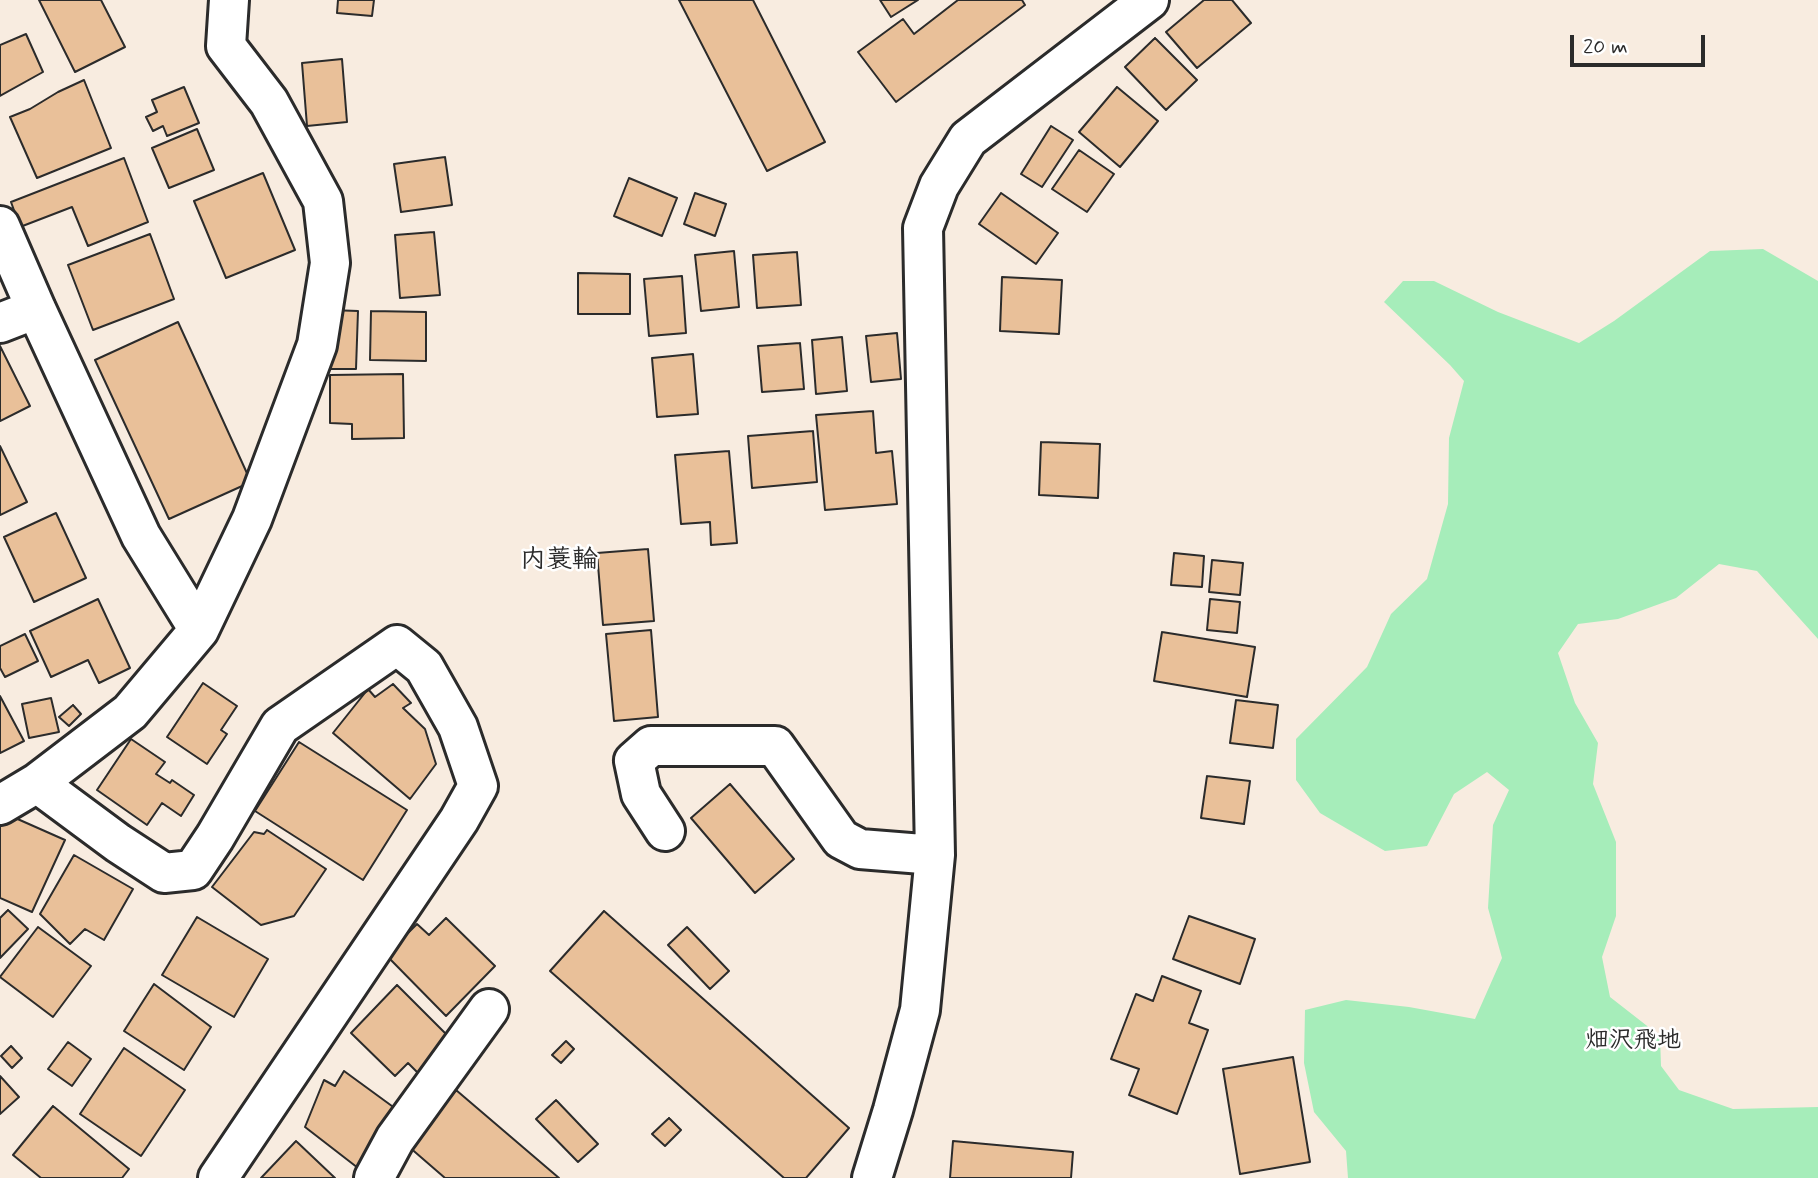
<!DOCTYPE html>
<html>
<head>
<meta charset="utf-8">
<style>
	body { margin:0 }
	#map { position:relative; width:1818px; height:1178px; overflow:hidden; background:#f8ece0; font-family:Mynerve,sans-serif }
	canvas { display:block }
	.scale { position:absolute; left:1570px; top:35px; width:135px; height:32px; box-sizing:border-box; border:4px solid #2b2b2b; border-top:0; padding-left:9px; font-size:21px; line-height:24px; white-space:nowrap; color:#2b2b2b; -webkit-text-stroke:5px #fff; paint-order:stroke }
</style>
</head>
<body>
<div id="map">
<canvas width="1818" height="1178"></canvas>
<div class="scale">20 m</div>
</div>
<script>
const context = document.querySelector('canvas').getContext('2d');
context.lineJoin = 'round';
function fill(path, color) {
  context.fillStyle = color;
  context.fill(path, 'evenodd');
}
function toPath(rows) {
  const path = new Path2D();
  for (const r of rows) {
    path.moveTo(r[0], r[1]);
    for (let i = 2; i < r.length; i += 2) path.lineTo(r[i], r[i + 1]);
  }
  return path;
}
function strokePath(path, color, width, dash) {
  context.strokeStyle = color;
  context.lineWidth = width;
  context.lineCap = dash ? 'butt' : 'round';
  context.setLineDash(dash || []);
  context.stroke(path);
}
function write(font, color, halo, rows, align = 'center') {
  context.font = font + ' Mynerve,"Klee One",sans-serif';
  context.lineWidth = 5;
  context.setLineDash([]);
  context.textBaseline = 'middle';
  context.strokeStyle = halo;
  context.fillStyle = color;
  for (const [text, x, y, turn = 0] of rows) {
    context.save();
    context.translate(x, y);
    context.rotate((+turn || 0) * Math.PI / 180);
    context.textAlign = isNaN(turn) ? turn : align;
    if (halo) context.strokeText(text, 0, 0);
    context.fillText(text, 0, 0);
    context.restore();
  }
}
const green = toPath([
	[1763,249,1818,281,1818,639,1757,571,1719,564,1676,598,1618,619,1578,624,1558,653,1575,703,1598,743,1593,784,1616,842,1616,916,1602,957,1610,997,1660,1036,1661,1066,1679,1090,1733,1109,1818,1107,1818,1178,1348,1178,1346,1151,1314,1112,1304,1063,1305,1010,1346,1000,1409,1007,1475,1019,1502,958,1488,908,1493,825,1509,790,1487,772,1454,794,1427,846,1385,851,1320,813,1296,780,1296,739,1367,667,1391,614,1427,579,1448,504,1449,438,1464,381,1450,365,1384,302,1403,281,1434,281,1498,312,1579,343,1614,321,1710,251]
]);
const building = toPath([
	[39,0,101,0,125,47,75,72,39,0],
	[338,0,374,0,372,16,337,13,338,0],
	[679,0,753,0,825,142,767,171,679,0],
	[880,0,918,0,891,17,880,0],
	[958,0,1022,0,1025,5,896,102,858,52,903,19,914,34,958,0],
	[1204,0,1232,0,1251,23,1197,68,1166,32,1204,0],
	[26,34,43,72,0,96,0,45,26,34],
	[1155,38,1197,80,1166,110,1125,67,1155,38],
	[342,59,347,122,307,126,302,63,342,59],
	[84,80,111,148,37,178,10,117,30,109,58,92,84,80],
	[184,87,199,123,167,136,163,126,153,131,146,117,157,112,152,100,184,87],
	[1117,87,1158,121,1120,167,1079,132,1117,87],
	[1051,126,1073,140,1042,187,1021,174,1051,126],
	[197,129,214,170,169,188,152,148,197,129],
	[1079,150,1114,174,1087,212,1052,189,1079,150],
	[445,157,452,205,401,212,394,164,445,157],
	[124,158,148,222,88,246,72,207,20,227,11,202,124,158],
	[263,173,295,250,226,278,194,201,263,173],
	[629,178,677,198,662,236,614,216,629,178],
	[695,193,726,204,715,236,684,224,695,193],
	[1001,193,1058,233,1036,264,979,224,1001,193],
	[434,232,440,295,400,298,395,235,434,232],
	[150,234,174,299,93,330,68,265,150,234],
	[734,251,739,307,701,311,695,255,734,251],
	[797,252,801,305,757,308,753,255,797,252],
	[578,273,630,274,630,314,578,314,578,273],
	[682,276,686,333,649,336,644,279,682,276],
	[1002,277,1062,280,1059,334,1000,331,1002,277],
	[330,310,358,311,356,369,329,369,330,310],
	[371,311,426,312,426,361,370,360,371,311],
	[178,322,251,482,169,519,95,360,178,322],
	[897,333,901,379,871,382,866,336,897,333],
	[842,337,847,391,816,394,812,340,842,337],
	[800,343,804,389,762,392,758,346,800,343],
	[0,346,30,406,0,421,0,346],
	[693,354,698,414,657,417,652,358,693,354],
	[403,374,404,438,352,439,352,424,330,423,330,375,403,374],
	[873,411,876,453,892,451,897,504,825,510,816,415,873,411],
	[813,431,817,482,752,488,748,436,813,431],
	[1041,442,1100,444,1098,498,1039,495,1041,442],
	[0,446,27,502,0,515,0,446],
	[729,451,737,543,711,545,710,522,681,524,675,455,729,451],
	[56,513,86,578,34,602,4,537,56,513],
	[648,549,654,621,603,625,597,553,648,549],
	[1174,553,1204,556,1202,587,1171,585,1174,553],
	[1212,560,1243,563,1240,595,1209,592,1212,560],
	[98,599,130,668,99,683,88,660,51,677,30,631,98,599],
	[1210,599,1240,602,1237,633,1207,630,1210,599],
	[651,630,658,717,614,721,606,634,651,630],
	[1162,632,1255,647,1247,697,1154,681,1162,632],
	[25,634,38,661,5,677,0,668,0,646,25,634],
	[203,683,237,706,221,730,227,734,207,764,167,737,203,683],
	[393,684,411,703,403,708,425,729,436,764,410,799,333,733,368,689,375,697,393,684],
	[0,696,24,741,0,753,0,696],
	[51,698,59,732,29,738,22,704,51,698],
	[1236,700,1278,705,1273,748,1230,743,1236,700],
	[73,705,81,714,69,726,59,717,73,705],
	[131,739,165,762,156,774,170,783,172,780,194,795,181,816,162,803,147,825,97,790,131,739],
	[299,742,407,810,363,880,255,811,299,742],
	[1207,776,1250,781,1244,824,1201,818,1207,776],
	[730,784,794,859,755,893,691,818,730,784],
	[4,813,65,840,32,912,0,898,0,823,4,813],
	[267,830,326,869,294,916,261,925,212,887,254,832,264,834,267,830],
	[74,855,133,889,104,940,85,929,70,944,40,914,74,855],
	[8,910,28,929,0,958,0,918,8,910],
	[604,911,849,1128,806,1178,784,1178,550,971,604,911],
	[1189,916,1255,939,1240,984,1173,959,1189,916],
	[197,917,268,959,234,1017,162,975,197,917],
	[446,918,495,966,446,1016,386,955,417,924,429,935,446,918],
	[38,927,91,966,53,1017,0,977,38,927],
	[687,927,729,971,710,989,668,945,687,927],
	[1162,976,1201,991,1189,1023,1208,1030,1177,1114,1129,1095,1139,1069,1111,1059,1136,994,1153,1001,1162,976],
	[154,984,211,1027,184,1070,124,1031,154,984],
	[397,985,452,1040,418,1073,408,1063,395,1076,351,1033,397,985],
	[566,1041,574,1049,561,1063,552,1055,566,1041],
	[68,1042,91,1059,72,1086,48,1069,68,1042],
	[11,1046,22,1058,12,1068,1,1056,11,1046],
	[124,1048,185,1090,141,1156,80,1114,124,1048],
	[1293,1057,1310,1162,1240,1174,1223,1069,1293,1057],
	[344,1071,396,1109,358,1168,305,1127,324,1080,335,1086,344,1071],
	[0,1076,19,1097,0,1114,0,1076],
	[456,1090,559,1178,445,1178,408,1146,456,1090],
	[556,1100,598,1144,578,1162,536,1119,556,1100],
	[53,1106,129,1169,122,1178,41,1178,13,1155,53,1106],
	[669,1118,681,1130,665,1146,652,1134,669,1118],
	[296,1141,335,1178,261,1178,296,1141],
	[953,1141,1073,1152,1071,1178,950,1178,953,1141]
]);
const minor = toPath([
	[0,226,36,309,141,536,199,630],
	[0,323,36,309],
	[37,783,118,843,164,873,193,870,215,837,280,726,397,645,424,667,458,727,478,786,459,820,218,1178],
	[0,805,37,783,130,712,199,630,252,519,317,345,330,263,323,201,269,102,226,46,229,0],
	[665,831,641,794,634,761,651,746,775,746,841,839,860,849,935,855],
	[374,1178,395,1139,489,1009],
	[872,1178,893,1110,920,1010,935,855,923,228,939,186,968,139,1149,0]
]);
const neighbourhoodNames = [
	["畑沢飛地",1633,1042]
];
const quarterNames = [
	["内蓑輪",559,562]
];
fill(green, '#a6edba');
fill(building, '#e9c099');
strokePath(building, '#2b2b2b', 2);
strokePath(minor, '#2b2b2b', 44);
strokePath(minor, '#fff', 38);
write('bold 24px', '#2b2b2b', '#fff', neighbourhoodNames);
write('bold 26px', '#2b2b2b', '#fff', quarterNames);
</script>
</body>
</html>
